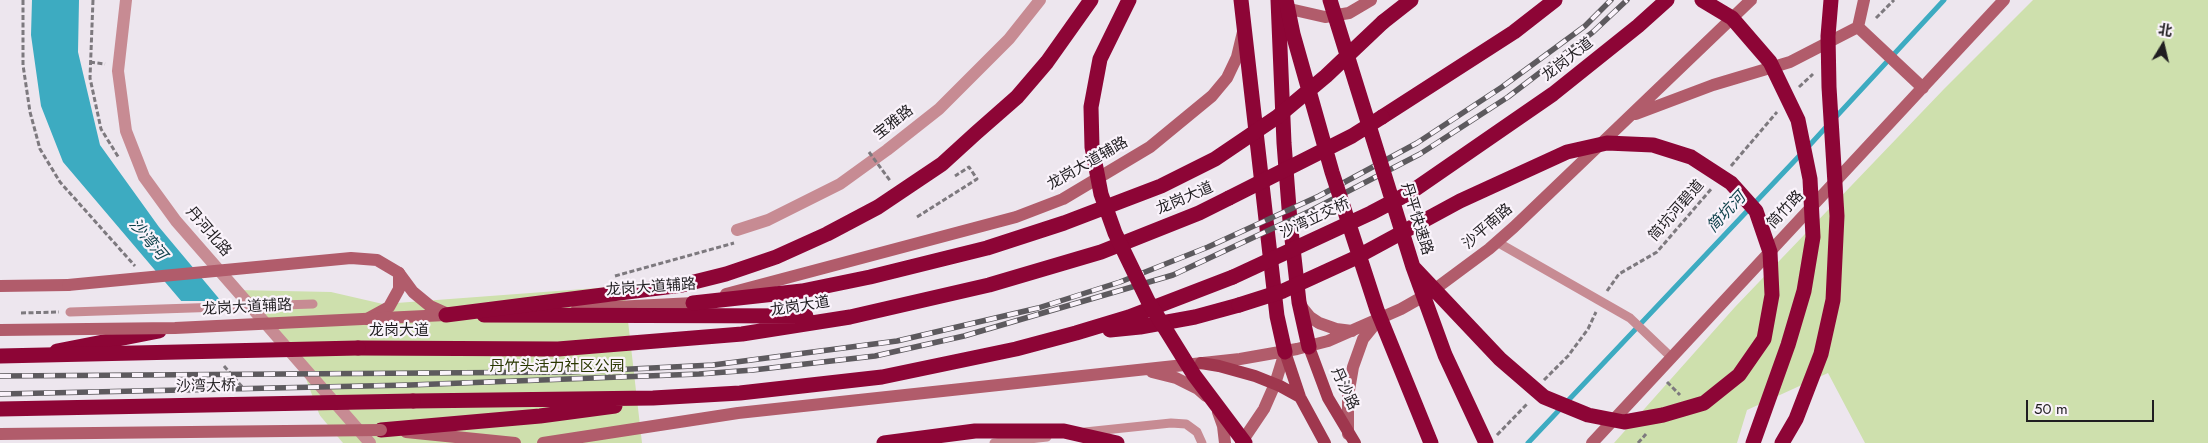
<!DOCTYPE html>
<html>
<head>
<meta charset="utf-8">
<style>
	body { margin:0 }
	#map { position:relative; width:2208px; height:443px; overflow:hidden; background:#ede6ee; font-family:Jost,"Noto Sans SC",sans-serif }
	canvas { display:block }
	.north { position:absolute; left:2138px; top:20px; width:50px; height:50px; -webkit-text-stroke:4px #faf3fb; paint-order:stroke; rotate:9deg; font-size:14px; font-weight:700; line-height:20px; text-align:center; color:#201e21 }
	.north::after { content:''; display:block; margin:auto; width:18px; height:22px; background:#201e21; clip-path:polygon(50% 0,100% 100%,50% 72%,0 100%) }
	.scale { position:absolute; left:2026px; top:400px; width:128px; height:22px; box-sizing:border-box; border:2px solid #201e21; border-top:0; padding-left:6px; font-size:15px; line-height:18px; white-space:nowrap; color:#201e21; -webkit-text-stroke:4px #faf3fb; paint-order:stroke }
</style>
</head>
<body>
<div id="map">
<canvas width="2208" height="443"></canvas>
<div class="north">北</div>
<div class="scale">50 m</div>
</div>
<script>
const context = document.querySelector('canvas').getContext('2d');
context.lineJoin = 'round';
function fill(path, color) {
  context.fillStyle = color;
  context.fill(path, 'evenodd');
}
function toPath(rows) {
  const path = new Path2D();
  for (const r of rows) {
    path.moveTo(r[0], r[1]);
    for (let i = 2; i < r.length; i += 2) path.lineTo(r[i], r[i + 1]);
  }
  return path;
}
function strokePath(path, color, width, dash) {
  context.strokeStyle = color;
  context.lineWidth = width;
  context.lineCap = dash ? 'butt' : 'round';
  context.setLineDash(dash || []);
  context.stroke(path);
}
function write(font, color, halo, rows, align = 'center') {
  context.font = font + ' Jost,"Noto Sans SC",sans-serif';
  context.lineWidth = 4.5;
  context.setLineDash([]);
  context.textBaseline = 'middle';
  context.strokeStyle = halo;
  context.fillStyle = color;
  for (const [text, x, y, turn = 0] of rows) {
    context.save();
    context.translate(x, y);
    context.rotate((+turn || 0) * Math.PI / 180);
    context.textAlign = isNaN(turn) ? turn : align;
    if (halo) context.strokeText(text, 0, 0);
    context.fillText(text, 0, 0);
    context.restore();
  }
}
const green = toPath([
	[2033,0,2208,0,2208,443,1865,443,1828,373,1747,410,1737,443,1614,443,1735,307,1944,89],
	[624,286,642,443,330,443,305,376,236,290,331,292,383,304]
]);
const water = toPath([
	[32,0,79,0,78,52,100,145,159,227,340,443,302,443,63,162,41,106,31,35]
]);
const pier = toPath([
	[180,301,224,301,343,443,299,443]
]);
const stream = toPath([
	[1834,119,1944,0],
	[1807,148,1828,125],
	[1528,443,1801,154]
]);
const path = toPath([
	[23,0,23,65,30,112,40,149,60,182,135,266],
	[93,0,90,78,101,129,119,158],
	[1876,18,1894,0],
	[90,62,105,64],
	[1799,87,1813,74],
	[1731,166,1777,112],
	[917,217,977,179,969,167,955,176],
	[615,276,734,243],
	[1607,291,1619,274,1657,252,1712,188],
	[21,313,59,312],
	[224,366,244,389],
	[1544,380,1568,356,1588,329,1596,312],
	[1667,382,1680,395],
	[1497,435,1528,403],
	[1638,443,1646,434]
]);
const lane = toPath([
	[1497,242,1630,318,1671,357],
	[70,312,313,304],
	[1085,432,1171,423,1186,424,1197,432,1202,443],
	[994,443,1047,437]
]);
const street = toPath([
	[126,0,118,71,126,131,144,177,176,221,370,443],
	[737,230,768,220,840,184,887,150,939,109,1009,39,1040,0]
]);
const secondary = toPath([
	[1281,7,1325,17,1349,13,1371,0],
	[1858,27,1923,88],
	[1636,114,1713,85,1790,62,1858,27,1864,0],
	[399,273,413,292,430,306,450,315],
	[0,286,68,285],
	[726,294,1016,217,1063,199,1150,147,1212,96,1227,78,1237,57,1243,32],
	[1301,306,1310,317,1319,323,1336,329,1352,331],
	[577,309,693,303,702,301],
	[367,319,389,307,399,289,399,273],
	[1152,372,1176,378,1198,389,1206,396],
	[1218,412,1223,426,1225,443],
	[406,432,515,443],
	[1348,434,1348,396,1353,367,1363,339,1376,323],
	[543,443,738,413,1240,359,1297,349,1328,341,1401,309,1431,292,1489,249,1514,227,1751,0],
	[1241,443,1264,409,1275,384,1285,352],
	[1592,443,2004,0]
]);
const primary = toPath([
	[1309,347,1328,398,1355,443],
	[1285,352,1300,397,1325,443],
	[1201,363,1219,366,1255,376,1280,386,1300,397]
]);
const highway = toPath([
	[1241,0,1277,316,1285,352],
	[1278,0,1284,143,1290,221,1299,302,1309,347],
	[1383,22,1411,0],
	[1382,117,1514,32,1555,0],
	[1411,192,1553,94,1638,26,1667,0],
	[484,315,806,316],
	[1110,330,1140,327,1195,317,1239,305],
	[358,348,558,349,742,334,850,317,989,285,1101,252,1199,213,1229,198],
	[57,351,159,331],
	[413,401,653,398,740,393,882,377,1016,349,1076,333,1129,317,1233,277],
	[381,430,540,416,615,406]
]);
const rail = toPath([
	[0,376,570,372,713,365,897,341,1038,308,1120,282,1208,247,1319,196,1417,143,1502,87,1585,26,1611,0],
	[0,394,410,385,699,374,753,370,875,356,964,336,1173,275,1310,211,1420,154,1508,97,1593,32,1627,0]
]);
const pathBridge = toPath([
	[869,152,891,182]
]);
const secondaryBridge = toPath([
	[68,285,351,258,377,260,399,273],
	[0,330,175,328,446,315],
	[0,434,381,430]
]);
const highwayBridge = toPath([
	[1129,0,1100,59,1091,107,1092,147,1101,194,1115,233,1148,301,1194,375,1245,443],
	[1286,0,1293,34,1332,172,1377,310,1431,443],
	[1330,0,1413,267,1445,355,1486,443],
	[1702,0,1732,18,1770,62,1798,120,1810,179,1813,237,1804,291,1788,345,1753,443],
	[1229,198,1352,136,1382,117],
	[1233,277,1371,213,1411,192],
	[693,303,802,291,870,277,987,248,1064,223,1161,186,1215,159,1277,117,1326,76,1383,22],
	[1239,305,1283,291,1353,259,1460,201,1567,152,1607,143,1653,145,1691,157,1731,183,1756,211,1770,252,1772,295,1764,339,1739,375,1704,403,1663,415,1624,422,1588,415,1544,397,1500,359,1413,267],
	[446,315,682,285,726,274,776,257,827,234,878,207,942,164,976,133,1017,97,1047,62,1091,0],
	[0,356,358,348],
	[0,409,413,401],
	[884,443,975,431,1064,431,1117,443],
	[1782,443,1796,419,1821,354,1833,300,1837,216,1829,87,1828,36,1831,0]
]);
const streetNames = [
	["龙岗大道",1568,60,-38],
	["宝雅路",894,123,-38],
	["龙岗大道辅路",1088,164,-30],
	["龙岗大道",1185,199,-23],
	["简竹路",1786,210,-47],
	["简坑河碧道",1677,211,-49],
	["沙湾立交桥",1315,219,-25],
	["丹平快速路",1416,219,73],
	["沙平南路",1488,227,-41],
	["丹河北路",208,232,49],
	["龙岗大道辅路",651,288,-4],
	["龙岗大道",800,307,-9],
	["龙岗大道辅路",247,308,-3],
	["龙岗大道",399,331],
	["沙湾大桥",206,387,-1],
	["丹沙路",1344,389,65]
];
const parkNames = [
	["丹竹头活力社区公园",557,367]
];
const waterNames = [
	["简坑河",1727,213,-47],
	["沙湾河",147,240,50]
];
fill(green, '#cee0ad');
fill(water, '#3dabc1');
fill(pier, '#ede6ee');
strokePath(stream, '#3dabc1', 5);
strokePath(path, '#7d797e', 3, [5, 2.5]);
strokePath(lane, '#c78b93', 9);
strokePath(street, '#c78b93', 12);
strokePath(secondary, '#b15c6b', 12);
strokePath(primary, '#9f374e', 12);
strokePath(highway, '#8d0536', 15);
strokePath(rail, '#5d5a5e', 5.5);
strokePath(rail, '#faf3fb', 4, [11]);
strokePath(pathBridge, '#7d797e', 3, [5, 2.5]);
strokePath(secondaryBridge, '#b15c6b', 12);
strokePath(highwayBridge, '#8d0536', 15);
write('15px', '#201e21', '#faf3fb', streetNames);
write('15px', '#293600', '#faf3fb', parkNames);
write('italic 16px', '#0d3f49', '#faf3fb', waterNames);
</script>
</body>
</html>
